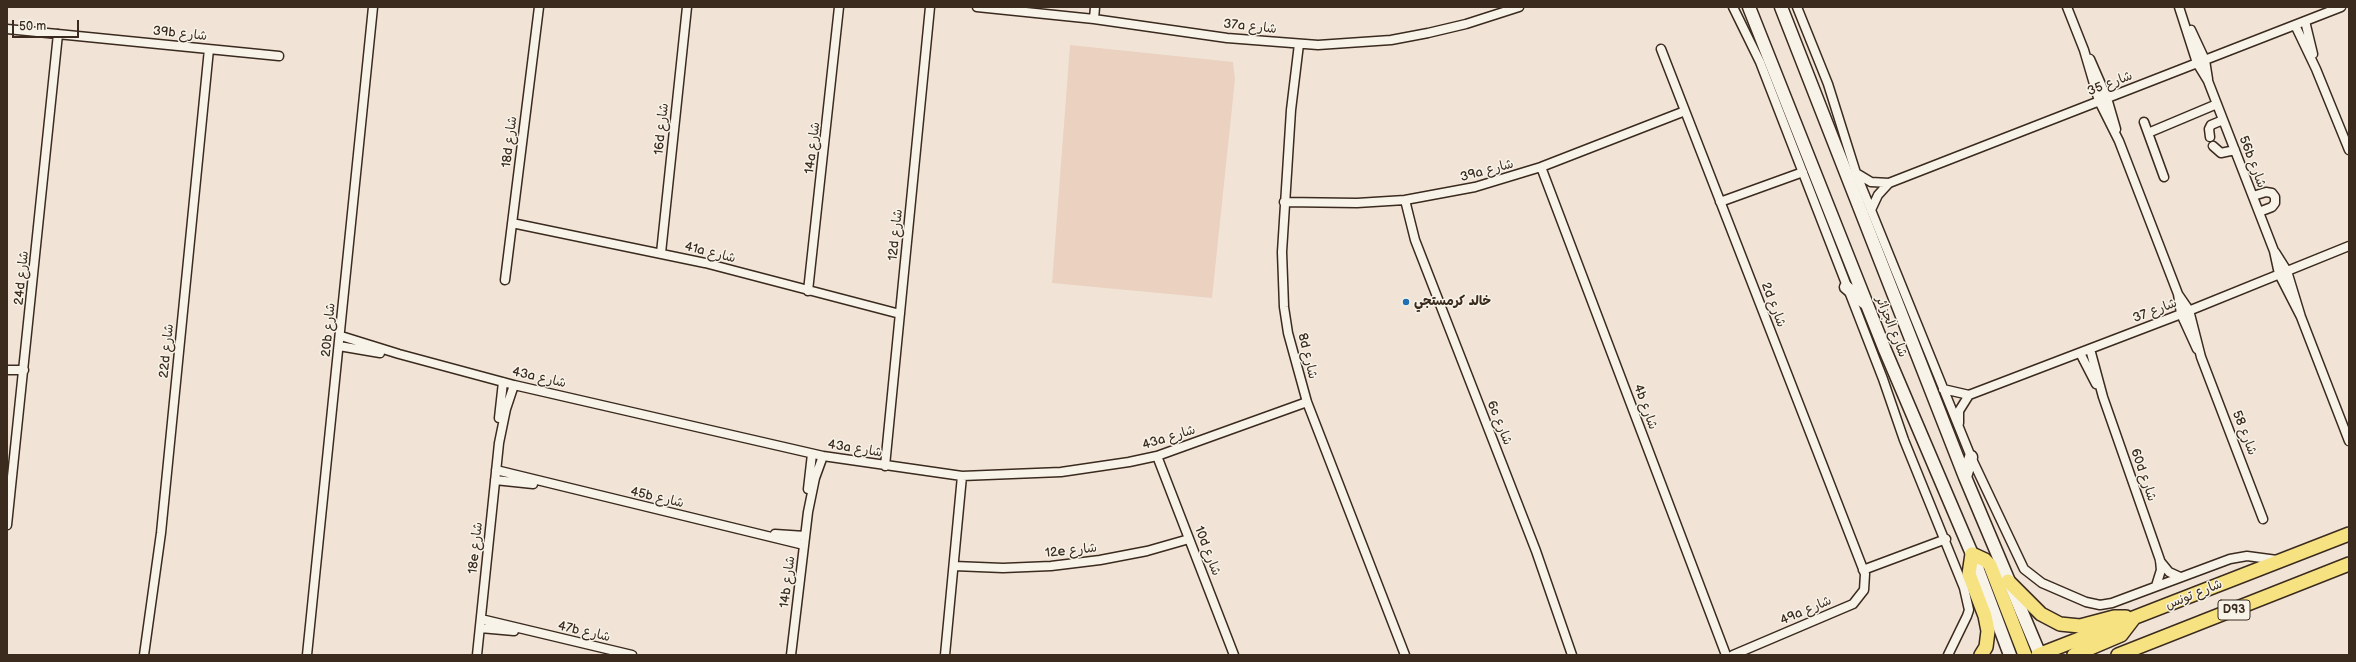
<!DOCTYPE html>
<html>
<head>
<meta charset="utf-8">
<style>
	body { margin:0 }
	#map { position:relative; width:2356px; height:662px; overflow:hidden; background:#f1e4d6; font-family:"Balsamiq Sans",sans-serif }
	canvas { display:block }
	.frame { position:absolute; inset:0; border:8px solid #3b2a1e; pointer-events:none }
	.scale { position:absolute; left:12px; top:20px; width:67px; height:18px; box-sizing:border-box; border:2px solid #3b2a1e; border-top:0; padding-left:5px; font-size:12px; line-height:14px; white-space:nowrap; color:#3b2a1e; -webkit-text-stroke:3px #f7f3e8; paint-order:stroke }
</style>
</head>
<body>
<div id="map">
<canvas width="2356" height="662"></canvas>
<div class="frame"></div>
<div class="scale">50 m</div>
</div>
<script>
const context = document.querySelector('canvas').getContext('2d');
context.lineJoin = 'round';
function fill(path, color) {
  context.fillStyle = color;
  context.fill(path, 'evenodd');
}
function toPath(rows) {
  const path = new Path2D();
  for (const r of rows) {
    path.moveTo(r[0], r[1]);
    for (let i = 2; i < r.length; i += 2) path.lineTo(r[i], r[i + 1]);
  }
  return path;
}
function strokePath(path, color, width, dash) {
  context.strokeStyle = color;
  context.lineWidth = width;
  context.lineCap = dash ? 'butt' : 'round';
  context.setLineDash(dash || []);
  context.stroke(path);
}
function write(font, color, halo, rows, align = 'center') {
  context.font = font + ' "Balsamiq Sans","Playpen Sans Arabic",sans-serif';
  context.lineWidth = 3;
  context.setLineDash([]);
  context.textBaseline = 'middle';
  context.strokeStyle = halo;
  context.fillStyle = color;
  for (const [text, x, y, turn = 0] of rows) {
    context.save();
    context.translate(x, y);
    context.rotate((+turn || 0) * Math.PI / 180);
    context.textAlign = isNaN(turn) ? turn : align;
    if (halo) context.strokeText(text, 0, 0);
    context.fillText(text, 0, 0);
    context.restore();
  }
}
const built = toPath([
	[1070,45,1233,62,1235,79,1212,298,1052,283]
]);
const minor = toPath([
	[977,7,1094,19,1227,38,1318,45,1391,40,1428,33,1466,24,1519,7],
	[1733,7,1760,62,1883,379,1904,440,1964,588,1969,610,1967,616,1948,655],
	[1797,7,1828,84,1856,173,1971,457,2024,569,2042,583,2086,602,2100,605,2112,603,2230,559,2247,556,2277,560],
	[2067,7,2084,50,2099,101,2119,141,2178,294,2189,310,2201,357,2263,519],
	[2179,7,2197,63,2208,81,2274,251,2279,274,2301,317],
	[1094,19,1095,7],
	[2305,21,2313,54],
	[2295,25,2316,69,2349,150],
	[7,29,279,56],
	[2191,30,2205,60,2208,79],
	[1299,44,1291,110,1282,252,1284,307,1288,333,1307,402,1405,655],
	[1661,49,1865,574,1864,590,1853,604,1733,655],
	[2090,59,2107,98,2116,129],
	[2144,122,2164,177],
	[2148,133,2217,104],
	[2210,137,2209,129,2211,125,2223,120],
	[2213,146,2221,153,2235,150],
	[1541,167,1726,655],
	[1856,173,1871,182,1889,183,2341,7],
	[2253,196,2266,192,2272,193,2275,197,2275,203,2272,207,2259,212],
	[1405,200,1415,240,1536,551,1572,655],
	[1284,202,1357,203,1405,200,1475,187,1541,167,1685,111],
	[1720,202,1803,172],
	[1871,210,1878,195,1889,183],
	[512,223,705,263,900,314],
	[2275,252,2287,271,2301,317,2349,441],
	[661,253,687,7],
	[505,280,539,7],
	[808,291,839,7],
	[2178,294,2181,314,2197,349],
	[341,336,399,354,514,385,823,456,962,476,1061,472,1129,462,1157,456,1307,402],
	[339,346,380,353],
	[2090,349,2103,397,2160,560,2161,570,2156,586],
	[2080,353,2096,384],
	[7,370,24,370],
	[1943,389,1969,395,2181,314,2349,246],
	[499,418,503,382],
	[1959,423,1959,411,1969,395],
	[1157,456,1234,655],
	[885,466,930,7],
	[496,470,804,545],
	[495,480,533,484],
	[808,489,812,454],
	[7,525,58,34],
	[775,534,805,536],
	[2160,561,2169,572,2180,577],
	[954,566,1003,568,1051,566,1100,560,1147,551,1189,539],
	[1863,570,1946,539],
	[481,619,632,655],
	[480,628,514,631],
	[144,655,161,533,209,49],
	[307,655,373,7],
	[477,655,499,443,506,409,514,385],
	[791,655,808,512,815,478,823,456],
	[945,655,962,476]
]);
const secondary = toPath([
	[1749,7,1885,350,1972,554,2010,655],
	[1781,7,1965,477,2040,655],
	[1846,287,1865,303],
	[1965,477,1971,457]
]);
const primary = toPath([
	[2008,581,2041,614,2060,624,2080,626,2114,617,2126,617],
	[1981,655,1986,647,1988,631,1985,616,1969,574,1972,554,1985,560,1990,565,2025,655],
	[2038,655,2349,534],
	[2074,655,2121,635,2134,618],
	[2118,655,2349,564]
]);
const markers = [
	[1406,302,4,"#1f6fb2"]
];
const shields = [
	[2234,610,32]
];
const shieldNames = [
	["D93",2234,610]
];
const streetNames = [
	["37a شارع",1250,27,6],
	["39b شارع",180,34,6],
	["شارع 35",2110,84,-21],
	["16d شارع",662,129,-84],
	["18d شارع",510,142,-83],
	["14a شارع",813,148,-83],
	["56b شارع",2252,162,69],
	["39a شارع",1487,171,-15],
	["12d شارع",896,235,-84],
	["41a شارع",710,253,14],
	["24d شارع",22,278,-84],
	["2d شارع",1773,305,69],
	["شارع 37",2155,311,-21],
	["شارع الجزائر",1891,327,68],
	["20b شارع",329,330,-85],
	["22d شارع",167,351,-84],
	["8d شارع",1307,356,76],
	["43a شارع",539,378,13],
	["4b شارع",1645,407,70],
	["6c شارع",1499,423,68],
	["شارع 58",2244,433,69],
	["43a شارع",1169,438,-17],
	["43a شارع",855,449,9],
	["60d شارع",2143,475,71],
	["45b شارع",657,498,13],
	["18e شارع",476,548,-84],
	["12e شارع",1071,551,-6],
	["10d شارع",1207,551,69],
	["14b شارع",788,582,-83],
	["شارع تونس",2194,595,-22],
	["49a شارع",1806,611,-23],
	["47b شارع",584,632,13]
];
const poiNames = [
	["خالد كرمستجي",1414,302]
];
fill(built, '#ead1c0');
strokePath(minor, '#3b2a1e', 11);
strokePath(secondary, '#3b2a1e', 15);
strokePath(primary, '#3b2a1e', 16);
strokePath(minor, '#f7f3e8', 8);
strokePath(secondary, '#f7f3e8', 12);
strokePath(primary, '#f7e281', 13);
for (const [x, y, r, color] of markers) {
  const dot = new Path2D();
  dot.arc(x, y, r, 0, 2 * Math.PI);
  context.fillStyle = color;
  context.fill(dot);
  strokePath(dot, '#f7f3e8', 1.5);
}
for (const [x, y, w] of shields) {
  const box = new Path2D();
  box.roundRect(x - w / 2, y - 10, w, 20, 3);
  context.fillStyle = '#f7f3e8';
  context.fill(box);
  strokePath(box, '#3b2a1e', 1);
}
write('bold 12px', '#3b2a1e', null, shieldNames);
write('13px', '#3b2a1e', '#f7f3e8', streetNames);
write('bold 13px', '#3b2a1e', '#f7f3e8', poiNames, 'left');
</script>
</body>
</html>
